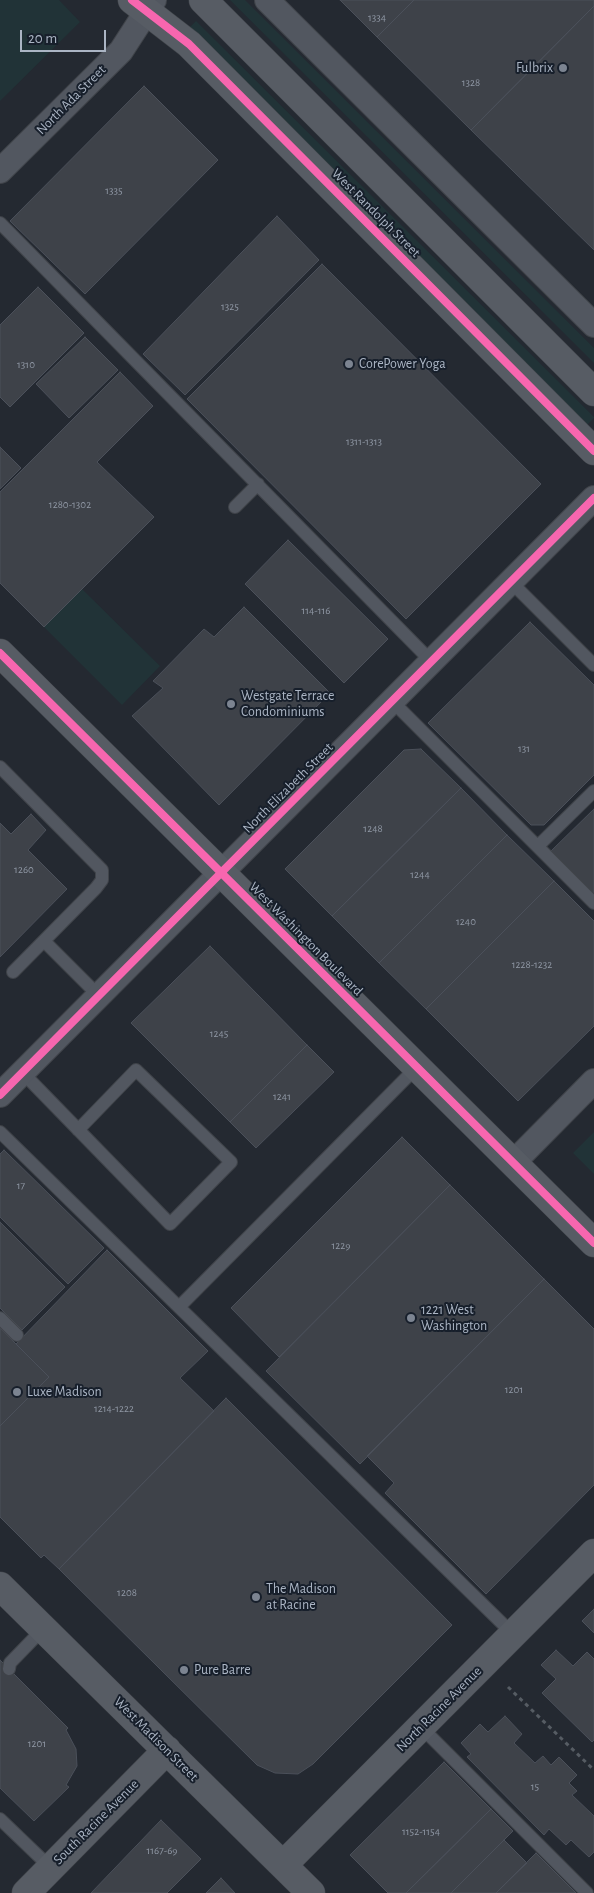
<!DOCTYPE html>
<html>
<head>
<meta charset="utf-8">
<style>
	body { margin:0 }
	#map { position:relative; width:594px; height:1893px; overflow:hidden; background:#242931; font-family:"Alegreya Sans",sans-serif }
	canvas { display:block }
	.scale { position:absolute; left:20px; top:30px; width:86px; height:22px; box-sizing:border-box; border:2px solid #abb5c4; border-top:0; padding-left:6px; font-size:15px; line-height:18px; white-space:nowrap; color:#abb5c4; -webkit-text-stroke:4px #171f2b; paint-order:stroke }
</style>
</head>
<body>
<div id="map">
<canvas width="594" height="1893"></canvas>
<div class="scale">20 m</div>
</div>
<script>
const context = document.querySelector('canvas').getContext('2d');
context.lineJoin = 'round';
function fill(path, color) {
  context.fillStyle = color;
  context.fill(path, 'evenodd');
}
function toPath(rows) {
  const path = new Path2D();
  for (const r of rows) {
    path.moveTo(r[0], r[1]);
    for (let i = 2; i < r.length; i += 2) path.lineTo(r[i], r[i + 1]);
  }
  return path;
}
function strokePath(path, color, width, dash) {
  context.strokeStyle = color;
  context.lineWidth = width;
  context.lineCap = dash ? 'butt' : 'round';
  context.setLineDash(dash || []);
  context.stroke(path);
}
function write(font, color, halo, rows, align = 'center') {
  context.font = font + ' "Alegreya Sans",sans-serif';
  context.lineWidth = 4;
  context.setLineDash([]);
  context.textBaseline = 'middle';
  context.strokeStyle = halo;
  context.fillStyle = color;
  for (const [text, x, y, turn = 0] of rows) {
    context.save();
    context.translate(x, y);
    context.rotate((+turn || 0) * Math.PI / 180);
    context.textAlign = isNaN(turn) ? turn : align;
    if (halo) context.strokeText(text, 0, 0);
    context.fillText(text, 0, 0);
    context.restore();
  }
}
const green = toPath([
	[0,0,59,0,80,22,0,101],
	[230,0,245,0,594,348,594,363],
	[196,21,594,417,594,418,587,425,190,27],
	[82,589,160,666,122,705,44,627],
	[594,1132,594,1174,573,1153]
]);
const building = toPath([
	[340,0,414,0,377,37,340,0],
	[414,0,594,0,594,6,471,130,377,37,414,0],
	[594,6,594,250,471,130,594,6],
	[144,86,218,160,85,294,10,221,144,86],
	[277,216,319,260,185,395,143,354,277,216],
	[322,264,541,484,406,619,187,399,322,264],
	[38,287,84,333,10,407,0,397,0,325,38,287],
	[85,337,118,370,69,418,36,384,85,337],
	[120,372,153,406,97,462,154,517,44,627,0,583,0,492,120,372],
	[0,447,21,468,0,489,0,447],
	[288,540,388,639,344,683,245,584,288,540],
	[244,607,330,693,219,805,132,716,163,688,153,681,204,629,214,637,244,607],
	[530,622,594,685,594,775,544,825,531,825,428,723,530,622],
	[421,749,461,788,332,916,285,869,404,750,421,749],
	[461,788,507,835,379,963,332,916,461,788],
	[594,809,594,894,551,851,594,809],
	[31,814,46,830,28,850,67,889,0,957,0,823,11,834,31,814],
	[507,835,554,881,426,1009,379,963,507,835],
	[554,881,594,921,594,1026,518,1101,426,1009,554,881],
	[210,946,307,1045,230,1122,131,1023,210,946],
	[307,1045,334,1072,256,1148,230,1122,307,1045],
	[402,1137,450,1185,279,1357,231,1308,402,1137],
	[4,1150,104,1248,68,1284,0,1217,0,1154,4,1150],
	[450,1185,544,1279,360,1464,266,1371,450,1185],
	[0,1222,65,1287,22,1330,0,1308,0,1222],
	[107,1250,208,1351,180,1378,214,1411,59,1569,44,1555,41,1558,0,1517,0,1426,49,1377,16,1344,107,1250],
	[544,1279,594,1329,594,1485,486,1594,385,1493,394,1483,367,1456,544,1279],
	[0,1328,49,1377,0,1426,0,1328],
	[226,1398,452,1625,313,1764,298,1774,275,1773,257,1765,59,1569,226,1398],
	[594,1609,594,1633,582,1621,594,1609],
	[556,1650,573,1666,587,1652,594,1659,594,1740,592,1742,542,1693,556,1679,541,1665,556,1650],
	[0,1660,68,1728,66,1730,76,1749,77,1766,66,1785,69,1787,34,1821,0,1788,0,1660],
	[505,1716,522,1734,514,1743,535,1763,543,1756,551,1765,559,1757,577,1775,569,1783,577,1791,572,1795,594,1816,594,1852,589,1857,571,1840,566,1845,549,1829,544,1835,467,1757,471,1754,461,1743,480,1724,488,1732,505,1716],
	[444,1762,491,1809,406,1893,388,1893,350,1855,444,1762],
	[491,1809,513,1831,451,1893,406,1893,491,1809],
	[161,1820,201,1859,167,1893,91,1893,161,1820],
	[504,1840,527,1863,496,1893,451,1893,504,1840],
	[536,1853,576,1893,496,1893,536,1853],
	[221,1878,235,1893,206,1893,221,1878]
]);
const path = toPath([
	[508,1687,594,1770]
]);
const lane = toPath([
	[0,223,432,662],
	[235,507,258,484],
	[511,582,594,665],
	[392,701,594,903],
	[0,767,102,870,102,880,96,888,13,972],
	[538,846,594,791],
	[44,941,99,996],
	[22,1072,170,1224,231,1162,136,1070,78,1130],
	[0,1132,513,1634],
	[179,1307,417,1067],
	[0,1318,17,1335],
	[9,1669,10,1663,43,1629],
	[421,1727,587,1893],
	[0,1819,51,1868]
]);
const street = toPath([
	[267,0,594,325],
	[0,171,121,51,154,0],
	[0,1095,594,498],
	[513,1163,594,1081]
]);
const secondary = toPath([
	[132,0,189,44,594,451],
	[203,0,594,392],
	[0,653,594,1243],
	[0,1586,311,1893],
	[283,1865,594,1553],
	[26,1893,167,1750]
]);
const cycleway = toPath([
	[132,0,189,44,594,451],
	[0,653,594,1243],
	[0,1095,594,498]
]);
const markers = [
	[563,68,5,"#7c8491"],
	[349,364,5,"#7c8491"],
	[231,704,5,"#7c8491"],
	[411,1318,5,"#7c8491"],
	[17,1392,5,"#7c8491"],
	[256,1597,5,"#7c8491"],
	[184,1670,5,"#7c8491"]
];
const numberNames = [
	["1334",377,18],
	["1328",471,83],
	["1335",114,191],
	["1325",230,307],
	["1310",26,365],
	["1311-1313",364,442],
	["1280-1302",70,505],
	["114-116",316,611],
	["131",524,749],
	["1248",373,829],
	["1260",24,870],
	["1244",420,875],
	["1240",466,922],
	["1228-1232",532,965],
	["1245",219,1034],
	["1241",282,1097],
	["17",21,1186],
	["1229",341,1246],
	["1201",514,1390],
	["1214-1222",114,1409],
	["1208",127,1593],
	["1201",37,1744],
	["15",535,1787],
	["1152-1154",421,1832],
	["1167-69",162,1851]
];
const poiNames = [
	["Fulbrix",553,68,"right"],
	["CorePower Yoga",359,364],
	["Westgate Terrace",241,696],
	["Condominiums",241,712],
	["1221 West",421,1310],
	["Washington",421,1326],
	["Luxe Madison",27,1392],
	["The Madison",266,1589],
	["at Racine",266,1605],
	["Pure Barre",194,1670]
];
const streetNames = [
	["North Ada Street",71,100,-45],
	["West Randolph Street",376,213,45],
	["North Elizabeth Street",288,788,-45],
	["West Washington Boulevard",306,939,45],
	["North Racine Avenue",439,1709,-45],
	["West Madison Street",156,1739,45],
	["South Racine Avenue",96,1822,-45]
];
fill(green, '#213337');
fill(building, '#3e4249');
strokePath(building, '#4b505a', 1);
strokePath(lane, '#40444a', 14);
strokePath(street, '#40444a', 26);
strokePath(secondary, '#40444a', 29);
strokePath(path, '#565c63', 3, [4, 4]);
strokePath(lane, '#525760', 12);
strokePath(street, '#525760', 24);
strokePath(secondary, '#575c64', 28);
strokePath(cycleway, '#f766af', 8);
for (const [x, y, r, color] of markers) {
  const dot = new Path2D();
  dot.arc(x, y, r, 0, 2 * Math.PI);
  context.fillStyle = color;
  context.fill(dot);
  strokePath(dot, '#171f2b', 2);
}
write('11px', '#9098a5', null, numberNames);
write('14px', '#abb5c4', '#171f2b', poiNames, 'left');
write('14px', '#abb5c4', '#171f2b', streetNames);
</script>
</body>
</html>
